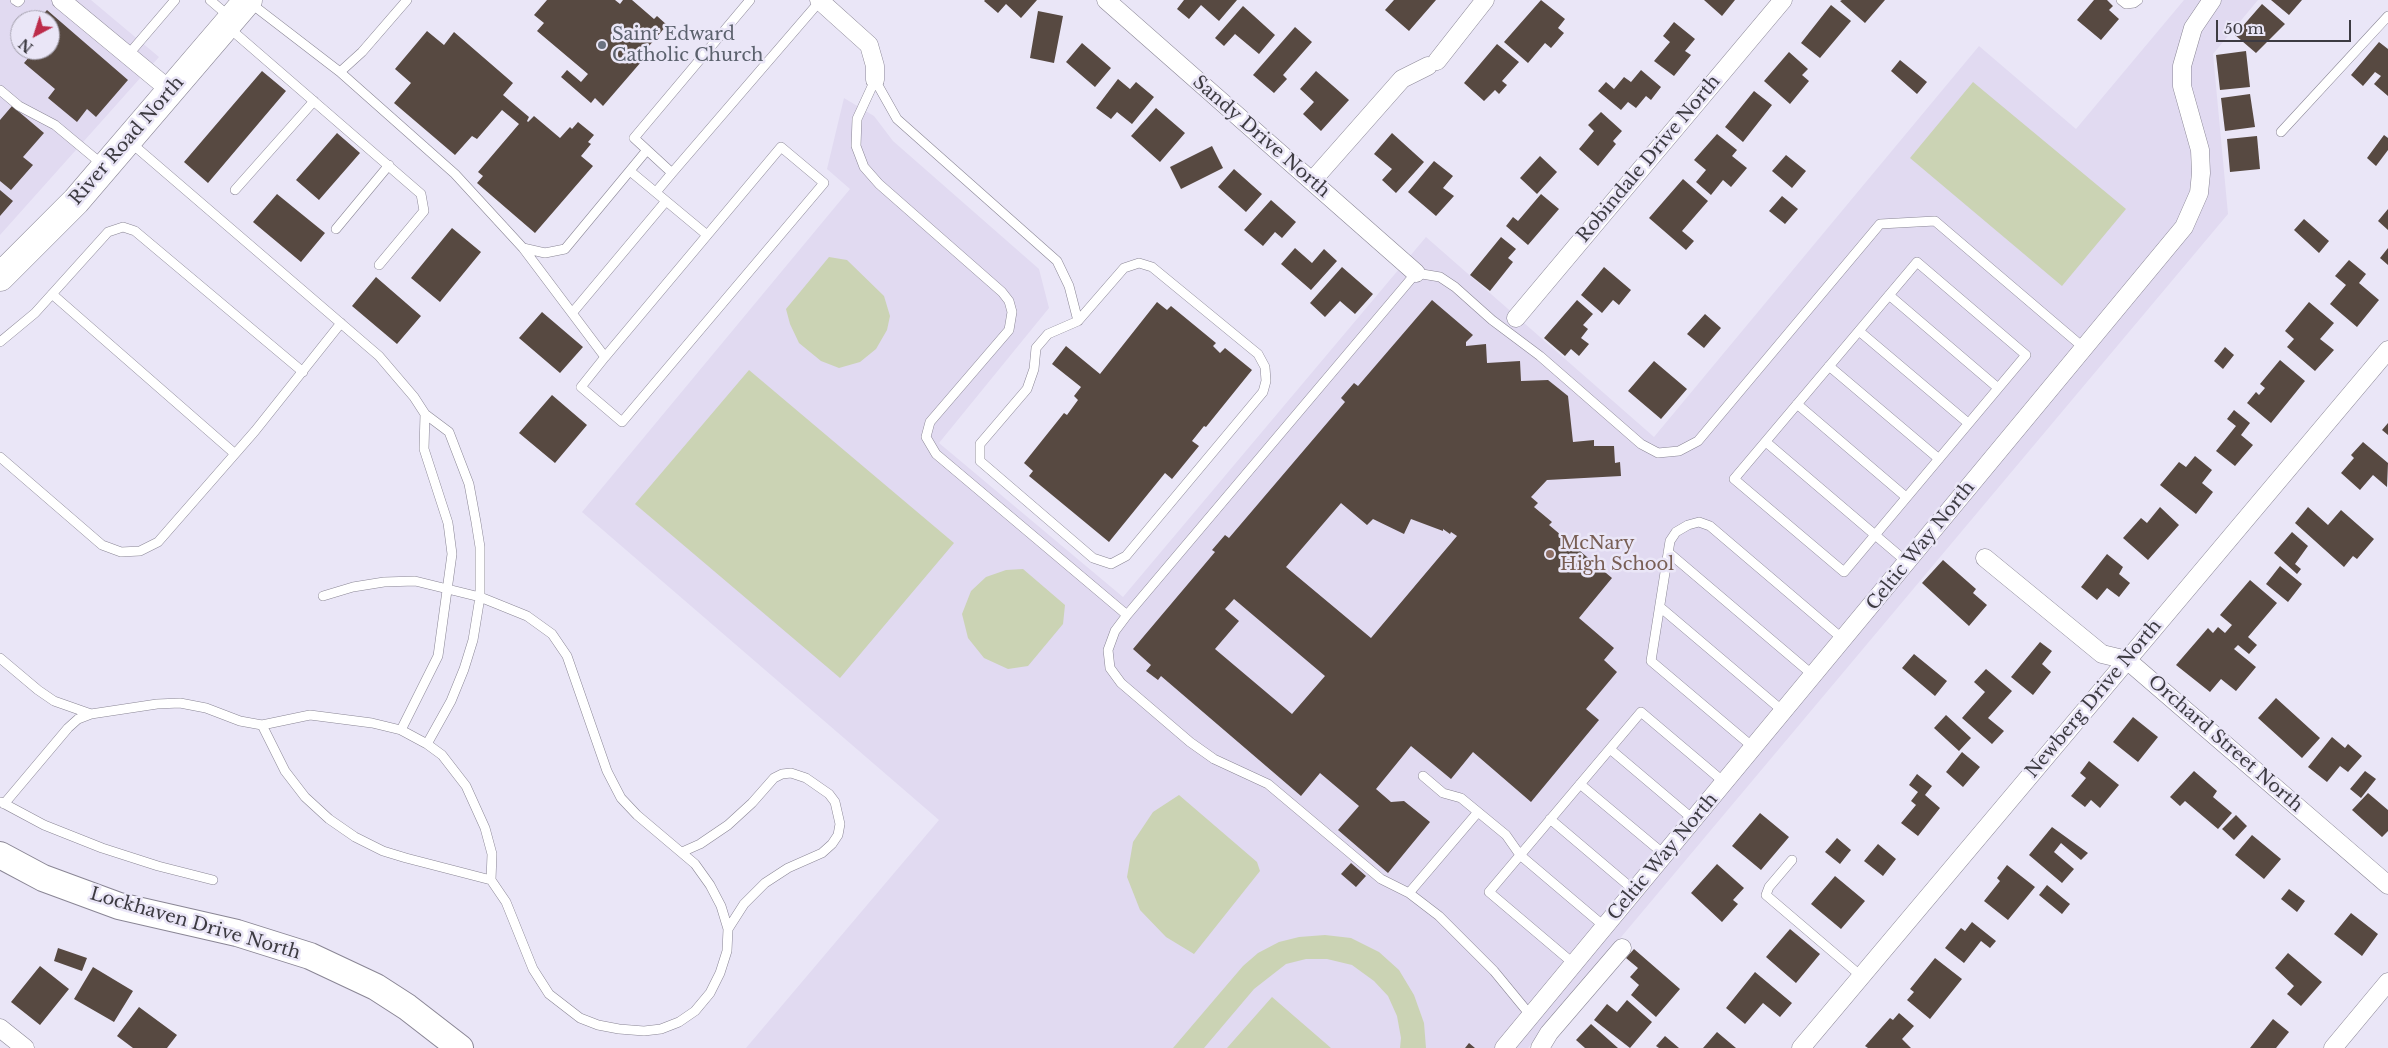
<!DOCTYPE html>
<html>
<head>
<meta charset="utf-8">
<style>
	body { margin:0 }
	#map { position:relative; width:2388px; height:1048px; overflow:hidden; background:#eae6f7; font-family:"Libre Baskerville",serif }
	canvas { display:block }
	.north { position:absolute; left:10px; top:10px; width:50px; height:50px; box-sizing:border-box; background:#eae6f7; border:1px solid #a5a2af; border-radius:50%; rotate:220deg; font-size:14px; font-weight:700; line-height:20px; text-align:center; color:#3d3b42 }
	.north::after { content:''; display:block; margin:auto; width:18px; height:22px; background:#bc2c4a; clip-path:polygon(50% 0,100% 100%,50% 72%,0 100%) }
	.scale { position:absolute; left:2216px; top:20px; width:135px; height:22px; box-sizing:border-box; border:2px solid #3d3b42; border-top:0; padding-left:6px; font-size:15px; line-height:18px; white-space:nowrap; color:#3d3b42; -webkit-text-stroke:4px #eae6f7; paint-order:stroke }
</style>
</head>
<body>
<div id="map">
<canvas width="2388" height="1048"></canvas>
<div class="north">N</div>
<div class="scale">50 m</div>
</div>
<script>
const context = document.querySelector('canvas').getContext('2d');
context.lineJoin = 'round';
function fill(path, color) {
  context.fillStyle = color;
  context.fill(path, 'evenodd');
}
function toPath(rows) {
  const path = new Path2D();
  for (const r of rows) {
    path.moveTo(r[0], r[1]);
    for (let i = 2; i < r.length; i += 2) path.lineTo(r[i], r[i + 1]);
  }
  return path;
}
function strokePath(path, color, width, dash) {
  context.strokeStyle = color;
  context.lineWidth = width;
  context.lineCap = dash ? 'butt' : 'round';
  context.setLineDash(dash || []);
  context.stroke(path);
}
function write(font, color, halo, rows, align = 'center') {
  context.font = font + ' "Libre Baskerville",serif';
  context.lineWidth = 5;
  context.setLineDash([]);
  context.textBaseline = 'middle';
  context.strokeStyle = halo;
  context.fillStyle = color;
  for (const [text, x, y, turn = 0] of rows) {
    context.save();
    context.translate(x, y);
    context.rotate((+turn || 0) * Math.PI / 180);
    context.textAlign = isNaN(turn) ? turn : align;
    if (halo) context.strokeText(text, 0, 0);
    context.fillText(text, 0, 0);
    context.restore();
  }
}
const built = toPath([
	[0,0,91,0,159,57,0,235],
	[20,20,50,20,50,50,20,50],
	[2184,0,2258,0,2213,54,2228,214,1528,1048,746,1048,939,820,582,512,850,189,827,169,844,98,874,116,893,141,1039,269,1049,308,939,443,1123,597,1426,237,1654,437,1979,46,2076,129]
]);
const green = toPath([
	[1973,82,2126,209,2062,286,1910,158],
	[829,257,847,260,884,296,890,316,887,330,876,349,860,362,839,368,821,361,799,343,790,324,786,309],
	[749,370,954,543,840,678,635,504],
	[1023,569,1065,605,1063,624,1028,666,1008,669,984,658,968,638,962,614,971,591,986,577,1006,570],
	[1179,795,1257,862,1260,871,1194,954,1166,937,1140,910,1127,877,1133,842,1153,812],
	[1325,935,1351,938,1379,952,1399,970,1414,995,1424,1023,1426,1048,1400,1048,1401,1038,1397,1016,1388,996,1374,981,1352,965,1327,959,1306,959,1286,964,1254,989,1204,1048,1173,1048,1243,966,1258,953,1279,942,1299,937],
	[1272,997,1331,1048,1227,1048]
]);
const building = toPath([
	[547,0,615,0,620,4,623,0,632,0,654,19,657,16,667,25,637,60,641,62,603,106,595,98,591,103,561,77,567,70,581,82,588,74,537,31,544,23,534,15],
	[985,0,1037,0,1021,18,1006,4,998,13,984,1],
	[1184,0,1237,0,1219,21,1201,5,1189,19,1177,9],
	[1394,0,1436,0,1409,31,1385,10],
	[1541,0,1565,19,1558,28,1564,33,1551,48,1545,43,1528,63,1504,42],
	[1704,0,1735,0,1722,16],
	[1842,0,1885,0,1865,23,1840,1],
	[2094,0,2107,0,2113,6,2109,10,2119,19,2101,40,2077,20],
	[2271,0,2302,0,2289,15],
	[2262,4,2285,24,2256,53,2235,35],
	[1831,5,1851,21,1820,58,1801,43],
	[1243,6,1275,35,1259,54,1235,34,1224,46,1215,38],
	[47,10,128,80,96,117,87,109,77,122,48,98,55,89,24,63,35,50,50,50,50,20,38,20],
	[1038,11,1063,16,1054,63,1030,58],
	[1674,22,1695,39,1685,51,1691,55,1674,76,1654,61,1670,42,1663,36],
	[1295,27,1312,42,1283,75,1287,79,1274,93,1253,75],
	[427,31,444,45,454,32,513,83,503,95,529,117,527,121,528,122,534,116,560,138,570,127,572,129,578,122,594,135,588,142,591,144,581,156,593,166,535,233,477,183,483,176,478,172,519,124,502,110,477,139,472,136,455,155,394,103,411,83,395,69],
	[2379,42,2388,49,2388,96,2374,84,2381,76,2375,72,2363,86,2351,75],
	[1082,43,1111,68,1095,87,1066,62],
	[1497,44,1519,62,1502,81,1507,85,1499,94,1495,90,1484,101,1464,83],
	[2246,51,2250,87,2220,90,2216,55],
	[1789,52,1808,69,1802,75,1809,81,1790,104,1764,81],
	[1900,60,1927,82,1917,94,1891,71],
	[1641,70,1661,87,1651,100,1646,96,1636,108,1628,102,1621,110,1598,91,1606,82,1614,89,1624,77,1631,82],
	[262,71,286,91,208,183,184,162],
	[1316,71,1349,100,1321,131,1303,114,1314,102,1300,89],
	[1118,79,1130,89,1136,82,1154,97,1132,124,1117,112,1111,119,1096,108],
	[1754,91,1772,105,1743,142,1725,127],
	[2250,94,2255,127,2225,131,2221,98],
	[12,106,44,133,23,157,33,165,11,190,0,181,0,120],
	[1156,108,1185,133,1160,162,1131,136],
	[1601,112,1622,131,1613,141,1616,144,1598,166,1579,149,1594,131,1588,125],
	[337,133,360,153,319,200,296,180],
	[1392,133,1424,162,1396,193,1382,180,1392,169,1374,154],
	[1717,134,1737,150,1732,156,1747,168,1731,187,1723,180,1711,195,1696,182,1706,170,1694,160],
	[2384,135,2388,138,2388,150,2376,166,2367,158],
	[2257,136,2260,169,2230,172,2227,139],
	[1212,146,1223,168,1181,189,1170,167],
	[1786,155,1806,171,1792,188,1772,171],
	[1540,156,1557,172,1537,194,1520,178],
	[1434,161,1453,176,1443,188,1454,196,1436,216,1408,192],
	[1234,169,1262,194,1246,212,1218,187],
	[1683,179,1708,201,1682,231,1694,241,1686,250,1649,218],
	[0,190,13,201,0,216],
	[277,194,325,233,301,262,253,222],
	[1541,194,1559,209,1528,245,1506,226,1513,217,1518,221],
	[1782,196,1798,209,1785,224,1769,211],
	[1271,200,1296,222,1282,238,1275,232,1263,246,1244,230],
	[2388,209,2388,230,2378,221],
	[2304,219,2329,241,2319,253,2294,230],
	[452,228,481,252,440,302,411,278],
	[1501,237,1516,249,1508,258,1513,262,1490,291,1470,275],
	[1295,248,1312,263,1324,249,1337,261,1311,290,1281,264],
	[2388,248,2388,265,2380,258],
	[2349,260,2366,274,2359,283,2379,300,2357,327,2330,304,2346,285,2335,276],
	[1342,267,1373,294,1355,314,1340,301,1325,317,1310,303],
	[1604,267,1631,290,1619,305,1613,300,1602,313,1581,295],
	[376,277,421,316,397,344,352,306],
	[1432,300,1473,335,1466,342,1466,346,1486,344,1487,363,1520,361,1521,381,1548,380,1568,396,1573,442,1594,440,1594,446,1614,446,1615,463,1620,462,1621,476,1547,480,1531,497,1538,503,1534,507,1552,522,1549,525,1612,578,1579,618,1614,648,1604,660,1617,672,1586,709,1599,720,1531,802,1473,752,1451,779,1411,746,1376,789,1391,802,1404,801,1430,822,1388,873,1338,830,1359,806,1320,773,1301,796,1161,676,1158,680,1146,671,1151,665,1133,649,1215,552,1212,550,1225,535,1229,538,1345,402,1341,398,1354,383,1358,386],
	[1341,503,1367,525,1373,519,1404,534,1411,519,1443,531,1443,529,1450,534,1451,532,1457,536,1371,638,1286,567],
	[1234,599,1325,676,1292,714,1215,649,1239,621,1225,609],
	[1577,300,1593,314,1583,325,1588,329,1581,338,1589,344,1579,356,1571,349,1565,356,1544,338],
	[1157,302,1167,310,1171,306,1216,343,1213,346,1220,353,1225,348,1252,370,1206,427,1204,426,1192,441,1199,446,1172,479,1165,473,1109,542,1029,476,1033,471,1024,463,1064,413,1067,415,1078,400,1074,396,1081,387,1052,364,1066,346,1100,374],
	[2309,302,2334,323,2320,339,2334,350,2315,371,2287,347,2294,339,2285,331],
	[542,312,583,347,560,373,519,338],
	[1705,314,1721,328,1704,348,1687,334],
	[2225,347,2234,355,2223,369,2214,361],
	[2280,360,2305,381,2271,423,2247,403,2256,392,2259,395,2265,388,2260,384],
	[1654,361,1687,389,1661,419,1628,391],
	[552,395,587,425,555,463,519,433],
	[2234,410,2250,423,2241,435,2253,445,2235,466,2216,451,2236,426,2227,419],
	[2388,423,2388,435,2382,430],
	[2363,442,2388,463,2387,487,2373,475,2360,490,2341,473,2354,458,2351,455],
	[2195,456,2212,470,2202,483,2213,492,2196,514,2160,485,2179,462,2186,467],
	[2160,507,2179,525,2148,560,2123,538,2141,518,2147,523],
	[2308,507,2328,525,2341,510,2374,539,2357,559,2353,556,2344,567,2295,523],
	[2292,532,2308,546,2295,564,2301,569,2297,574,2274,553],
	[2107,554,2123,567,2119,574,2130,583,2119,597,2107,588,2097,600,2081,587],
	[1943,560,1976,589,1973,593,1987,605,1969,626,1922,583],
	[2280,566,2302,584,2288,602,2266,584],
	[2250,580,2277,603,2248,637,2257,645,2249,654,2238,645,2234,649,2256,667,2236,691,2221,679,2210,692,2176,665,2208,628,2213,633,2218,627,2225,633,2232,625,2220,615],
	[2040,642,2052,651,2042,664,2051,672,2033,695,2011,677],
	[1914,654,1947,681,1935,696,1902,668],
	[1986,669,2012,691,1988,718,2004,731,1992,744,1962,718,1985,692,1974,682],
	[2276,698,2320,738,2302,758,2258,718],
	[1946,715,1971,738,1959,751,1934,728],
	[2133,717,2158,737,2138,762,2113,742],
	[2332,737,2345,748,2348,744,2362,756,2348,772,2340,766,2327,782,2308,767],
	[1962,752,1980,767,1963,787,1946,772],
	[2089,761,2119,785,2100,808,2091,800,2085,807,2071,796,2086,778,2080,773],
	[2194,771,2217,791,2213,797,2232,813,2218,829,2185,801,2180,806,2170,797],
	[2365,771,2376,779,2361,798,2350,789],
	[1917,774,1932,786,1925,795,1940,808,1918,836,1901,823,1916,805,1911,801,1918,792,1909,785],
	[2368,793,2388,810,2388,831,2382,837,2352,810],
	[1760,813,1789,837,1761,870,1732,846],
	[2236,815,2247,826,2234,840,2222,829],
	[2052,827,2088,853,2081,860,2061,843,2054,852,2074,869,2062,883,2029,855],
	[2252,835,2281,859,2264,879,2235,855],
	[1837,838,1851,850,1840,864,1825,852],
	[1878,844,1896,859,1883,876,1864,861],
	[1351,863,1366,876,1356,887,1341,874],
	[1717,864,1744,888,1733,900,1738,904,1722,922,1691,893],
	[2007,865,2035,887,2008,920,1984,901,2000,881,1997,878],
	[1835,876,1865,901,1841,929,1811,904],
	[2047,885,2070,904,2062,914,2039,895],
	[2289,889,2305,901,2297,912,2281,899],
	[2351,913,2378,934,2362,956,2334,934],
	[1972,922,1996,941,1990,948,1981,941,1964,963,1945,948,1961,928,1965,931],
	[1790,929,1820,954,1796,983,1766,957],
	[58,948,87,958,82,971,54,961],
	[1634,949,1680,989,1656,1017,1631,995,1639,985,1630,977,1638,968,1626,958],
	[2288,953,2322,982,2301,1006,2287,994,2294,986,2275,968],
	[1935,958,1962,979,1930,1019,1907,1000,1914,992,1910,989],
	[40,966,69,989,40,1025,11,1002],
	[93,967,133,991,114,1022,74,999],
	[1755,972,1792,1003,1780,1017,1763,1003,1745,1024,1726,1008],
	[1627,1000,1652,1022,1630,1048,1594,1020,1607,1004,1617,1012],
	[139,1007,177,1035,167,1048,133,1048,117,1036],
	[1899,1013,1914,1026,1902,1039,1911,1048,1868,1048,1865,1046,1890,1018,1893,1020],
	[2273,1019,2289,1032,2276,1048,2250,1048],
	[1591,1024,1618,1048,1585,1048,1576,1040],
	[1717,1032,1736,1048,1703,1048],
	[1665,1036,1679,1048,1659,1048,1656,1046],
	[1469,1043,1475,1048,1465,1048]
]);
const lane = toPath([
	[15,0,18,2,20,0],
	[210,0,231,18],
	[750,0,634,138,672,173,820,1],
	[2121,0,2126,4,2134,3,2138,0],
	[249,2,340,72,362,52,407,0],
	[228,27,421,194,424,211,379,265],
	[128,55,175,0],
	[340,72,455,174,523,248,545,253,565,249,647,150],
	[875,80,897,119,1057,261,1069,286,1078,321,1048,334,1036,348,1034,369,1027,389,980,444,980,461,1093,558,1111,564,1126,556,1263,392,1266,381,1265,367,1258,354,1152,267,1139,263,1124,268,1078,321],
	[875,80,857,119,856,146,864,167,879,184,1002,292,1009,301,1012,312,1009,330,930,422,926,437,936,454,1127,615],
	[0,90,19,106,55,125,103,165],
	[2281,132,2388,16],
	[130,142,379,356,414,397,425,414,449,432,469,484,476,522,480,547,480,597,473,640,464,669,451,701,427,744],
	[630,171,707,235],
	[235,190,314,101],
	[656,192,672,173],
	[336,229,389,165],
	[523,248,605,357,581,387,622,422,824,183,781,147,605,357],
	[1917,262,2026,355,1844,572,1734,479,1917,262],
	[52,294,234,453],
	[1889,295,1998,388],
	[573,312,666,201],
	[1859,331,1968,423],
	[0,342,35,313,108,232,123,227,135,231,303,372],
	[1829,366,1939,459],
	[1797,404,1906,497],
	[1766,442,1908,563],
	[0,457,102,545,121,552,140,551,158,542,255,431,341,323],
	[1668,552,1814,676],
	[1660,607,1784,712],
	[0,658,38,690,54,701,91,714],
	[262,725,285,771,305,797,329,819,355,837,383,851,406,858,491,880],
	[401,730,438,656,452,554,448,523,424,449,425,414],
	[1754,748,1651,661,1670,541,1676,532,1688,525,1699,522,1710,526,1844,640],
	[1610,749,1694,820],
	[1423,776,1443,793,1461,798,1506,835,1520,855,1605,927],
	[1580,784,1665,855],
	[1,802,44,825,102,848,158,866,213,880],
	[4,804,68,728,78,719,91,714,157,704,180,703,206,708,240,721,262,725,310,715,372,723,401,730,427,744,442,755,466,786,485,828,492,854,491,880,506,902,533,969,549,994,580,1018,598,1025,619,1029,644,1031,661,1029,679,1022,695,1011,710,993,720,973,727,951,728,929,721,906,710,885,695,864,637,815,621,798,607,771,567,656,552,634,527,616,480,597,415,581,384,582,353,587,323,596],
	[1550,819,1635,891],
	[682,852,700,844,728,825,752,803,774,778,782,774,791,773,806,778,829,794,835,802,840,824,838,835,832,844,822,853,788,868,765,883,744,904,728,929],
	[1792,860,1769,887,1766,895,1861,976],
	[1409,893,1478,812],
	[1574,964,1489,892,1641,712,1725,783],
	[1531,1016,1494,971,1439,916,1409,893,1381,879,1268,784,1214,759,1190,742,1121,683,1110,668,1108,650,1115,631,1127,615,1416,273,1440,277,1455,287,1492,320,1540,356,1641,444,1658,453,1679,451,1698,441,1880,224,1935,221,2084,348]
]);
const street = toPath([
	[61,0,171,91],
	[819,0,869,45,875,66,875,80],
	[1106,0,1416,273],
	[1437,61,1485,0],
	[1312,181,1402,79,1428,66],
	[1516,318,1783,0],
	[1985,558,2102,654,2127,660,2388,885],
	[0,1028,25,1048],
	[1504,1048,2184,227,2199,193,2201,173,2200,150,2182,86,2182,66,2193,28,2212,0],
	[1540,1048,1549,1033,1622,948],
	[1801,1048,2388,350],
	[2333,1048,2388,982]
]);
const secondary = toPath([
	[0,855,43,878,119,906,237,933,310,956,376,987,407,1007,460,1048]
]);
const primary = toPath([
	[0,277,76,201,248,0]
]);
const markers = [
	[602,45,5,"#6b7280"],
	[1550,554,5,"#8d6e63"]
];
const worshipNames = [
	["Saint Edward",612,35],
	["Catholic Church",612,56]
];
const streetNames = [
	["Sandy Drive North",1261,137,41],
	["River Road North",127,141,-49],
	["Robindale Drive North",1649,159,-50],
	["Celtic Way North",1921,546,-51],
	["Newberg Drive North",2094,699,-50],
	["Orchard Street North",2225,744,41],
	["Celtic Way North",1663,857,-50],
	["Lockhaven Drive North",195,924,16]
];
const educationNames = [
	["McNary",1560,544],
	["High School",1560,565]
];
fill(built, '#e1daf1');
fill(green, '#cbd3b4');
fill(building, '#574941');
strokePath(lane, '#8a8695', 10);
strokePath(street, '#8a8695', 19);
strokePath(secondary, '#8a8695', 28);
strokePath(primary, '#8a8695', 29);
strokePath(lane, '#fff', 9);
strokePath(street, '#fff', 18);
strokePath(secondary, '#fff', 26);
strokePath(primary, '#fff', 28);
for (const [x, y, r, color] of markers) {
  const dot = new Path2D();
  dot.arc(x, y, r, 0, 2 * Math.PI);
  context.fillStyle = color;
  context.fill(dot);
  strokePath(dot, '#eae6f7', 2);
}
write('18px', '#5b616d', '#eae6f7', worshipNames, 'left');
write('18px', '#3d3b42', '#eae6f7', streetNames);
write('18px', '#785e54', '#eae6f7', educationNames, 'left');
</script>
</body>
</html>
